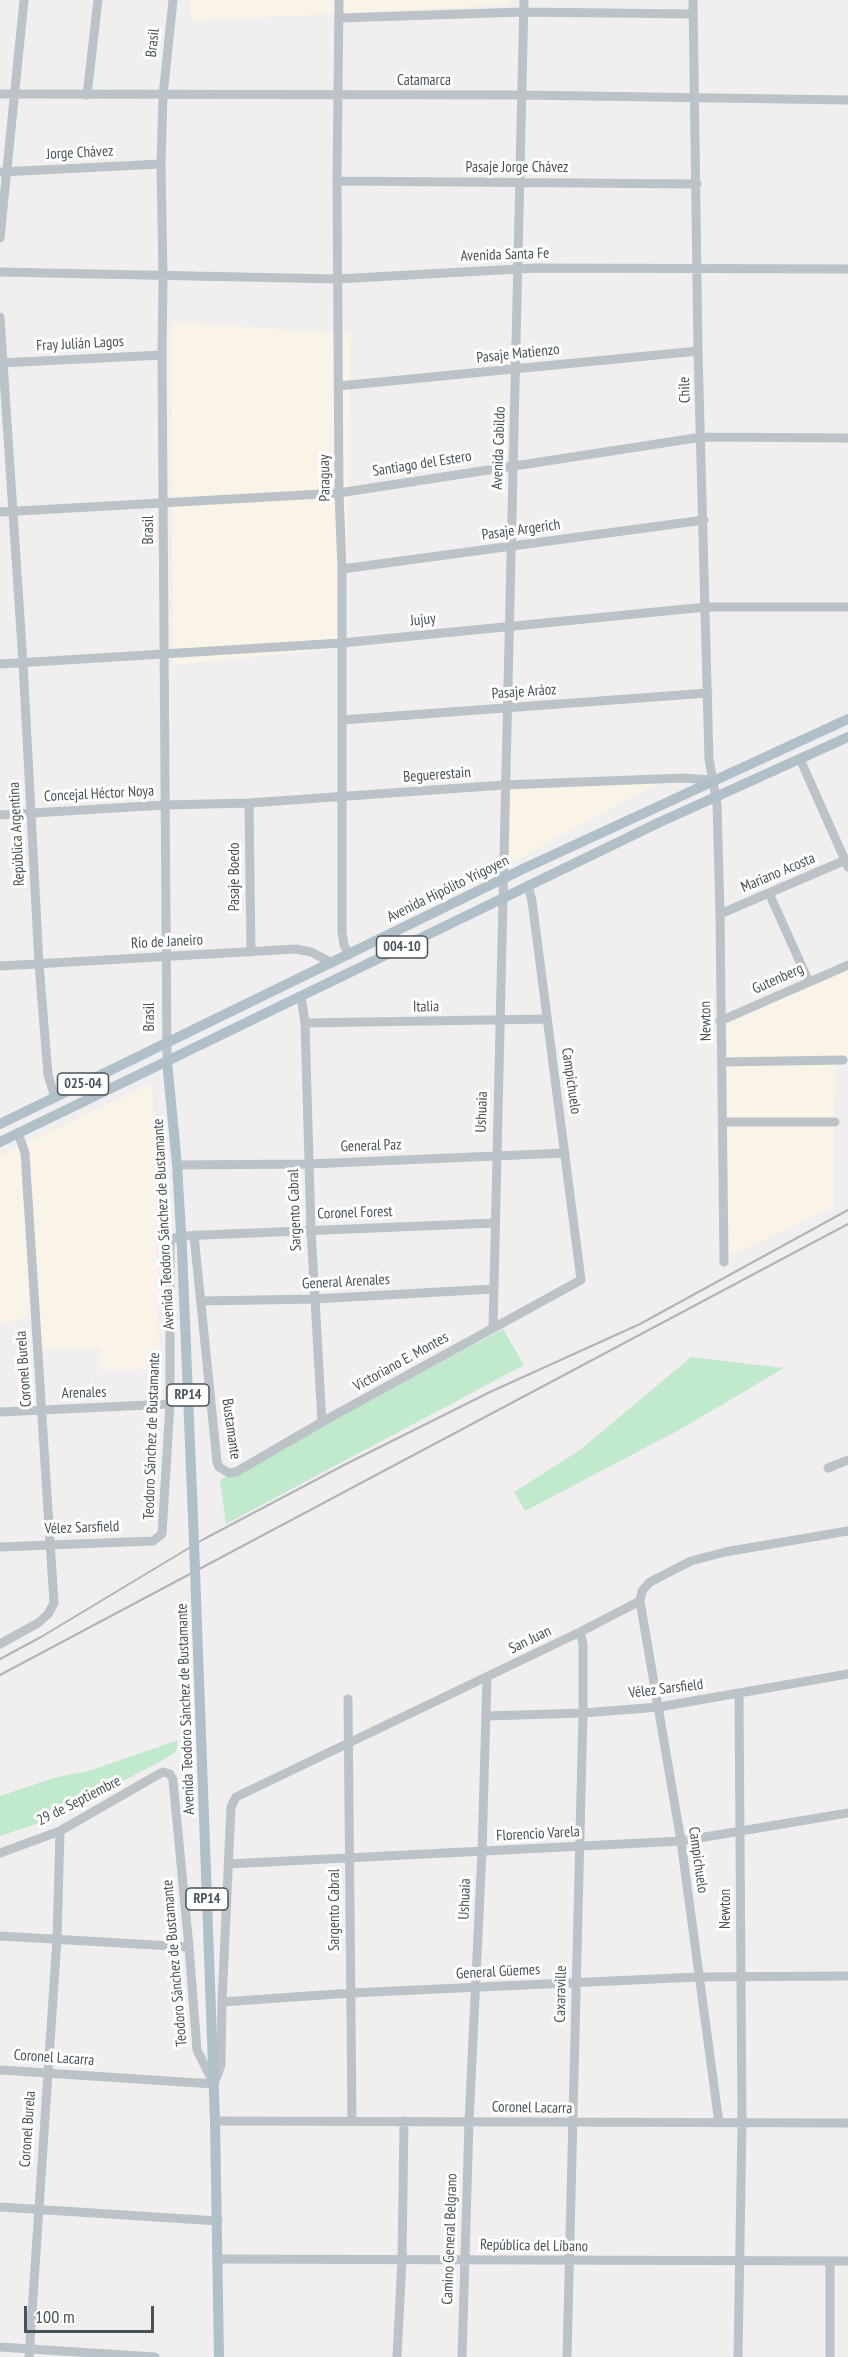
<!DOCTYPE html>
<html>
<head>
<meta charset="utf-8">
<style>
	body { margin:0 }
	#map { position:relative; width:848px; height:2357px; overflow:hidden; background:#f0eeee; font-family:"PT Sans Narrow",sans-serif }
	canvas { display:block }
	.scale { position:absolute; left:24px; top:2306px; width:130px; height:27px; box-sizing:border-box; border:3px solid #485359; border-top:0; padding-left:8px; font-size:18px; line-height:21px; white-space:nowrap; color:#485359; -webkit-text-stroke:4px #fff; paint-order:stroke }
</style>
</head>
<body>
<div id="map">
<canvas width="848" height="2357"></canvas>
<div class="scale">100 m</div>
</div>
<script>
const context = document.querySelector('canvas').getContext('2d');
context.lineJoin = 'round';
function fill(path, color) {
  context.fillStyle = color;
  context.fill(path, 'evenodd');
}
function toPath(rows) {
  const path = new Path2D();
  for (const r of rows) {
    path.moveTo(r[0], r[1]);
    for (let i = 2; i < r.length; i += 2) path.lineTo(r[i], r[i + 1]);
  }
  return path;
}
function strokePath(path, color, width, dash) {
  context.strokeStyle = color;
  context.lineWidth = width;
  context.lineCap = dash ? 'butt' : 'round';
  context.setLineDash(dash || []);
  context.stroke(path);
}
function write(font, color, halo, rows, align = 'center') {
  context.font = font + ' "PT Sans Narrow",sans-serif';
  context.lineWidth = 6;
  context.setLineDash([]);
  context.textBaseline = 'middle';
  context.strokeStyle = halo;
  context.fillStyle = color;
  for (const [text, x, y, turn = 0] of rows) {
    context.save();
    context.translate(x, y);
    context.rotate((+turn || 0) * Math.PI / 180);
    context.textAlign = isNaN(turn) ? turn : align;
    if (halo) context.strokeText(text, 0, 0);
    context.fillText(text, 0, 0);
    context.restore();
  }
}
const commercial = toPath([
	[189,0,509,0,509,5,191,21],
	[171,322,351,334,345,648,173,665],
	[660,782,509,864,510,787],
	[848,969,848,1057,835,1058,834,1207,723,1259,727,1024],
	[152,1083,160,1369,99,1370,100,1348,42,1350,40,1314,0,1324,0,1156]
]);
const green = toPath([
	[503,1329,524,1365,226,1524,220,1480],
	[691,1357,784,1368,679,1430,525,1511,514,1492,580,1450],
	[178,1740,176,1752,156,1764,45,1821,0,1836,0,1796,57,1777,89,1771]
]);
const minor = toPath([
	[339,0,337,181,339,493,342,569,342,933,344,945,349,955],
	[693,0,698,351,709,759,717,804,720,914,724,1262],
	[340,18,523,12,693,14],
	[0,94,522,95,848,100],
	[87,95,98,0],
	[0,172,161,164],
	[337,181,697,184],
	[0,238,24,0],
	[0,272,337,279,536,268,848,269],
	[0,317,23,663,39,964,48,1075,55,1097],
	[0,363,162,355],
	[339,386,698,351],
	[0,512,339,493,702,437,848,438],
	[342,569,704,520],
	[0,664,342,643,706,607,848,607],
	[342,720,708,693],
	[800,759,848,867],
	[249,803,251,952],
	[0,815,164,805,249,803,504,785,683,778,712,780],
	[769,893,809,982],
	[720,914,848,859],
	[0,966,296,949,311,952,332,963],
	[301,996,305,1023,311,1230,322,1422],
	[720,1021,848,965],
	[305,1023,547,1019],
	[167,1061,162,355,163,277,161,164,163,96,173,0],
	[722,1062,843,1060],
	[723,1122,835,1122],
	[177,1165,309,1164,565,1153],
	[194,1235,217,1462,219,1467,229,1473,236,1472,322,1422,581,1280,532,901,528,885],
	[201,1301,314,1299,493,1289],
	[493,1328,524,0],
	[0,1412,170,1404],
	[828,1468,848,1460],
	[0,1547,153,1541,162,1534,170,1404,170,1242,173,1239,180,1236,494,1223],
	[640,1601,681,1841,719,2123],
	[0,1644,38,1623,48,1614,54,1603,25,1153,18,1133],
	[348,1699,352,2121],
	[487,1716,583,1713,659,1707,848,1674],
	[0,1853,60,1831,159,1774,163,1772,170,1774,173,1780,189,1947,197,2050,214,2084],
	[228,1864,681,1841,848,1813],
	[0,1936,189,1947],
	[222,2002,351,1993,698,1977,848,1976],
	[0,2070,214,2084],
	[214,2084,221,2065,222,2002,231,1807,236,1797,580,1632,640,1601,642,1591,650,1582,691,1561,725,1552,848,1531],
	[215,2121,848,2123],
	[0,2207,218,2221],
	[219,2259,848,2261],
	[830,2261,830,2357],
	[0,2347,155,2357],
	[29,2357,57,1939,60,1831],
	[397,2357,402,2259,404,2121],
	[462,2357,469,2122,482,1852,487,1677],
	[567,2357,583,1713,583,1644,580,1632],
	[738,2357,742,2124,739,1694]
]);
const major = toPath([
	[167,1061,177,1165,182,1249,194,1542],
	[0,1124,525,868,848,719],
	[0,1142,658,823,848,737],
	[197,1625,215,2121,219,2357]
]);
const rail = toPath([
	[0,1659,41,1637,204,1539,346,1464,490,1392,640,1324,848,1210],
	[0,1675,848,1224]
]);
const majorBridge = toPath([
	[194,1542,197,1625]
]);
const shields = [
	[402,947,51],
	[83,1084,51],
	[188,1395,42],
	[207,1899,42]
];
const shieldNames = [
	["004-10",402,947],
	["025-04",83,1084],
	["RP14",188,1395],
	["RP14",207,1899]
];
const streetNames = [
	["Brasil",153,43,-84],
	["Catamarca",424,81],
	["Jorge Chávez",80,153,-3],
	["Pasaje Jorge Chávez",517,168],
	["Avenida Santa Fe",505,255,-2],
	["Fray Julián Lagos",80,344,-3],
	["Pasaje Matienzo",518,354,-6],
	["Chile",685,390,-92],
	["Avenida Cabildo",499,448,-88],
	["Santiago del Estero",422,464,-9],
	["Paraguay",325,478,-91],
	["Brasil",149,530,-90],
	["Pasaje Argerich",521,530,-8],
	["Jujuy",423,620,-6],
	["Pasaje Aráoz",524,692,-4],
	["Beguerestain",437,775,-4],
	["Concejal Héctor Noya",99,794,-3],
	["República Argentina",17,834,-93],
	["Mariano Acosta",778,873,-23],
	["Pasaje Boedo",235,877,-90],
	["Avenida Hipólito Yrigoyen",448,889,-26],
	["Río de Janeiro",167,942,-3],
	["Gutenberg",778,979,-24],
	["Italia",426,1007,-1],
	["Brasil",150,1017,-90],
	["Newton",706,1021,-91],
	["Campichuelo",571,1081,82],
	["Ushuaia",482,1112,-88],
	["General Paz",371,1146,-2],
	["Sargento Cabral",295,1210,-92],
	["Coronel Forest",355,1213,-2],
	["Avenida Teodoro Sánchez de Bustamante",164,1224,-93],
	["General Arenales",346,1282,-3],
	["Victoriano E. Montes",401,1362,-29],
	["Coronel Burela",24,1369,-94],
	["Arenales",84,1393,-2],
	["Bustamante",231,1429,82],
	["Teodoro Sánchez de Bustamante",152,1436,-88],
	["Vélez Sarsfield",82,1528,-2],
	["San Juan",530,1640,-26],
	["Vélez Sarsfield",666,1689,-7],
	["Avenida Teodoro Sánchez de Bustamante",186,1709,-92],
	["29 de Septiembre",79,1801,-27],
	["Florencio Varela",538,1834,-3],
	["Campichuelo",698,1860,82],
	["Ushuaia",465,1899,-88],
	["Newton",726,1909,-90],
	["Sargento Cabral",335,1910,-90],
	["Teodoro Sánchez de Bustamante",175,1963,-95],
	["General Güemes",498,1972,-3],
	["Caxaraville",561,1994,-89],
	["Coronel Lacarra",54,2058,4],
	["Coronel Lacarra",532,2108,1],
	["Coronel Burela",28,2129,-86],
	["Camino General Belgrano",450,2239,-88],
	["República del Líbano",534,2246,1]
];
fill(commercial, '#f9f3e8');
fill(green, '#c1e9cc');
strokePath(minor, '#bbc3c9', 9);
strokePath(major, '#b0c0c9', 10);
strokePath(rail, '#b1b4b7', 2);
strokePath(majorBridge, '#b0c0c9', 10);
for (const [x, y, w] of shields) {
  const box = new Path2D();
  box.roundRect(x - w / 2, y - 11, w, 22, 4.5);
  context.fillStyle = '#fff';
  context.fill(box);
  strokePath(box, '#485359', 1.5);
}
write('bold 14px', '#485359', null, shieldNames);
write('15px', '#485359', '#fff', streetNames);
</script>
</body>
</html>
